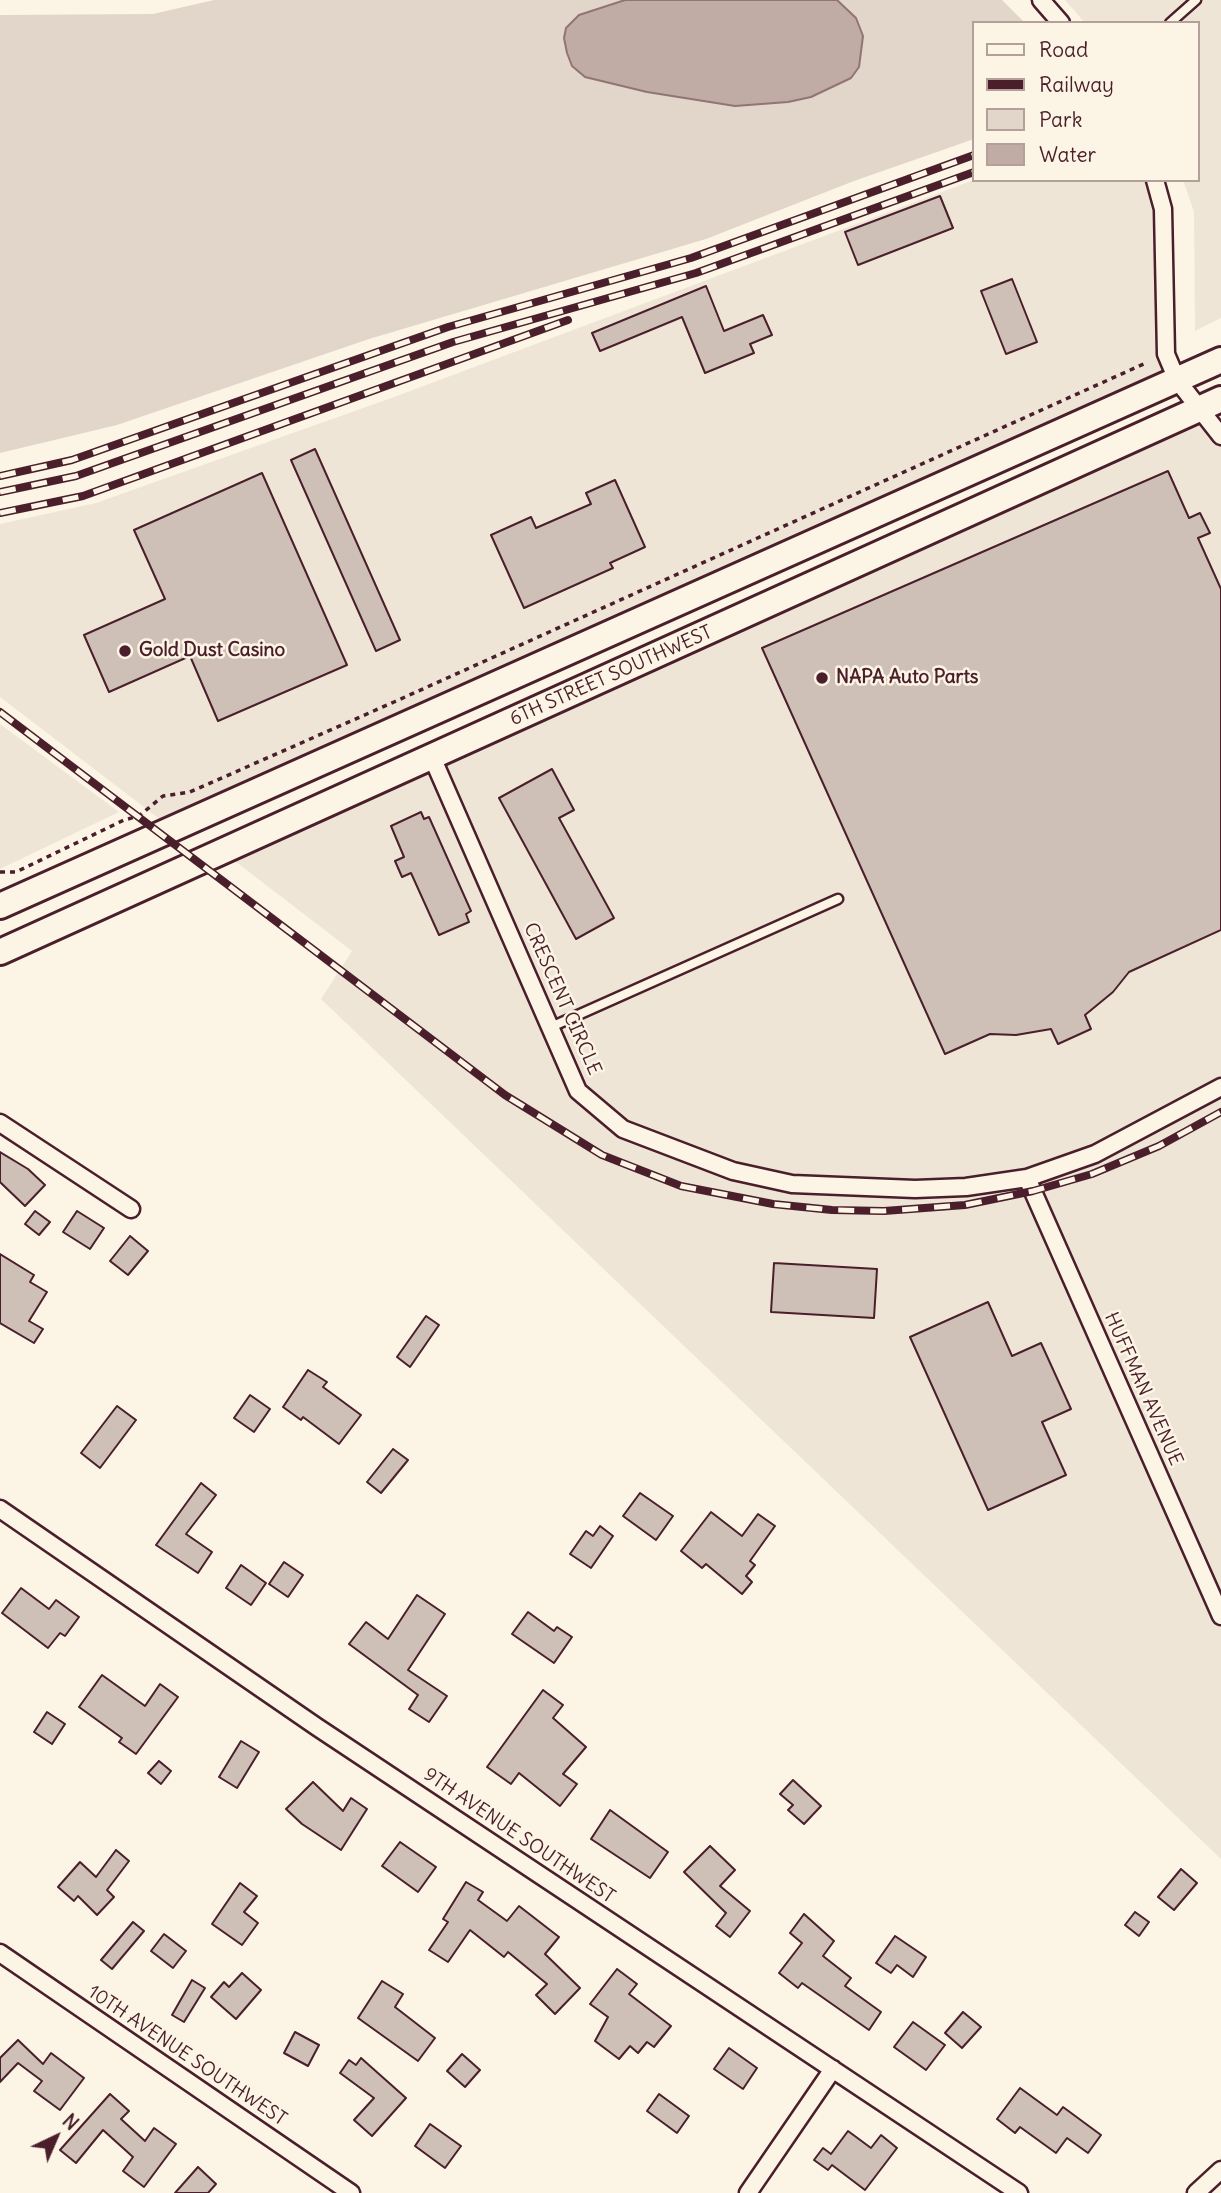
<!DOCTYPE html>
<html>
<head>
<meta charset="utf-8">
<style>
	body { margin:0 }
	#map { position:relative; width:1221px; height:2193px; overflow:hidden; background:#fcf5e5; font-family:Delius,sans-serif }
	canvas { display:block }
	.legend { position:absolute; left:972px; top:21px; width:228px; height:161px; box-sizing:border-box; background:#fcf5e5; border:2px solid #b59f9b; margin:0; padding:9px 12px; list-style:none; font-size:21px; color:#4a1f2b }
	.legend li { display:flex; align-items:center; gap:14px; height:35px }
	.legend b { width:35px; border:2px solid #b59f9b }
	.north { position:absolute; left:21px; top:2102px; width:70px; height:70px; -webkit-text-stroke:5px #fcf5e5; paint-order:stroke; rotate:44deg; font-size:19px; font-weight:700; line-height:28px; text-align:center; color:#4a1f2b }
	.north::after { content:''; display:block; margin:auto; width:24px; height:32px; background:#4a1f2b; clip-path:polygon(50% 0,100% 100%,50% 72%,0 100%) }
</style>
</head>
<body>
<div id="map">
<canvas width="1221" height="2193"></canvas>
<ul class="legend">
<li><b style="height:9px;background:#fcf5e5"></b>Road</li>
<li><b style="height:9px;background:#4a1f2b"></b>Railway</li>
<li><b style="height:19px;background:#e2d5ca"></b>Park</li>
<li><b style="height:19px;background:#c0aca5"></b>Water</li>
</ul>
<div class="north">N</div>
</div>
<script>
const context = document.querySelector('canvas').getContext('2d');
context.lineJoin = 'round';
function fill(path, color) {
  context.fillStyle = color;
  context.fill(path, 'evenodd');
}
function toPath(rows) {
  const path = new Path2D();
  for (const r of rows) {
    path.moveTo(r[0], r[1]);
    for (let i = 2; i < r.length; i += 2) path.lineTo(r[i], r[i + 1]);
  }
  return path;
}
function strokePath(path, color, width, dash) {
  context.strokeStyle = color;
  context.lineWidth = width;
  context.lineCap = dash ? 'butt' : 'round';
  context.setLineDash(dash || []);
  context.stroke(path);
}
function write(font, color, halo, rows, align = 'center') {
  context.font = font + ' Delius,sans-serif';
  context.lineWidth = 5;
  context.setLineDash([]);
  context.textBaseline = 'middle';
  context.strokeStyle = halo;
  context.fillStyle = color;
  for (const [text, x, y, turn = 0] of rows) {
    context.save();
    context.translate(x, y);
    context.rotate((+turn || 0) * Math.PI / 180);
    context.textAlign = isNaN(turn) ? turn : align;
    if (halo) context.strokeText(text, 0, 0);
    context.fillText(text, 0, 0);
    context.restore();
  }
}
const built = toPath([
	[1065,0,1221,0,1221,318,1195,331,1194,212,1183,180,1198,180,1198,23,1085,23],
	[974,180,1154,180,1164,343,1177,380,174,830,0,697,0,524,96,503,394,397],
	[1221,400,1221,1859,321,999,352,951,223,852],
	[0,724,119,812,0,869]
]);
const green = toPath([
	[214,0,1002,0,1025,23,974,23,974,139,854,181,706,239,369,339,117,425,0,453,0,15,153,14]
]);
const water = toPath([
	[625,0,837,0,856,18,863,36,859,67,851,78,811,97,788,102,735,106,647,92,585,77,572,66,567,53,564,38,566,28,579,15,625,0]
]);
const building = toPath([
	[940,196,953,228,858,265,845,232,940,196],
	[1012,279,1037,342,1006,354,981,291,1012,279],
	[706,286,724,331,763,315,772,335,750,344,754,353,705,373,682,317,600,351,592,333,706,286],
	[315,449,400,640,376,651,291,460,315,449],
	[1168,471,1189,518,1200,513,1210,533,1198,538,1221,589,1221,930,1129,972,1113,992,1085,1015,1091,1029,1058,1044,1051,1029,1016,1035,990,1034,945,1054,762,648,1168,471],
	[262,473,347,665,218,721,190,656,109,692,84,635,165,599,134,530,262,473],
	[615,480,645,547,610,563,613,568,524,608,491,535,531,517,536,528,591,504,586,493,615,480],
	[552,769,574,810,559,818,614,918,576,939,499,798,552,769],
	[421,812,424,819,429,817,471,911,466,914,469,922,439,935,411,873,402,877,395,861,404,857,391,826,421,812],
	[0,1152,28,1169,45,1185,25,1206,0,1182,0,1152],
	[35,1211,50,1222,39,1235,25,1224,35,1211],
	[77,1211,104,1228,90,1249,63,1232,77,1211],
	[130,1236,148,1251,128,1275,110,1261,130,1236],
	[0,1254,34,1275,30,1282,47,1292,29,1321,43,1329,34,1343,0,1323,0,1254],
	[774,1263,877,1269,874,1318,771,1312,774,1263],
	[988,1302,1012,1356,1041,1343,1071,1409,1042,1422,1066,1475,988,1510,910,1337,988,1302],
	[426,1316,439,1325,410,1367,397,1357,426,1316],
	[308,1370,327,1382,323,1387,361,1415,339,1444,303,1417,301,1420,283,1407,308,1370],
	[250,1395,270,1409,254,1432,234,1418,250,1395],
	[117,1406,136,1420,100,1468,81,1453,117,1406],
	[393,1449,408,1460,381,1493,367,1482,393,1449],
	[201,1483,216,1495,186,1534,212,1552,198,1573,156,1545,201,1483],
	[640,1493,673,1516,656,1540,623,1516,640,1493],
	[711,1512,742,1536,758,1514,775,1526,750,1561,755,1565,746,1576,752,1582,742,1594,706,1564,702,1568,681,1551,711,1512],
	[600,1526,613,1536,591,1568,570,1554,586,1531,593,1536,600,1526],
	[284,1562,303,1575,288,1597,269,1584,284,1562],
	[241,1565,266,1583,251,1605,226,1588,241,1565],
	[21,1588,49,1609,56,1600,79,1617,65,1636,60,1633,48,1648,2,1613,21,1588],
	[417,1595,445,1614,408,1670,447,1696,429,1722,409,1709,418,1695,349,1644,366,1622,388,1639,417,1595],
	[528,1612,554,1631,557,1627,572,1637,554,1663,512,1634,528,1612],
	[102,1675,145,1706,160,1684,178,1697,136,1754,119,1742,122,1738,79,1707,102,1675],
	[543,1690,563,1705,553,1718,586,1747,563,1774,577,1784,560,1806,519,1773,511,1784,487,1767,543,1690],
	[47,1712,65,1724,52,1744,34,1732,47,1712],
	[241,1741,259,1752,237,1788,219,1777,241,1741],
	[159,1761,171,1771,161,1784,148,1773,159,1761],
	[793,1780,821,1806,804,1824,788,1810,793,1805,780,1794,793,1780],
	[313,1782,343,1811,351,1798,367,1809,341,1850,302,1824,286,1809,313,1782],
	[610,1810,668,1852,650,1878,591,1839,610,1810],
	[400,1842,436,1867,418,1892,382,1866,400,1842],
	[710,1846,735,1870,720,1886,750,1911,730,1937,716,1926,726,1913,684,1872,710,1846],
	[116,1850,129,1861,107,1890,114,1897,97,1915,78,1896,74,1901,58,1887,80,1862,96,1877,116,1850],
	[1181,1869,1197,1883,1174,1910,1158,1897,1181,1869],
	[466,1882,483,1892,478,1900,507,1921,519,1906,559,1937,545,1954,580,1988,555,2014,536,1995,547,1984,508,1952,504,1957,470,1930,448,1962,429,1950,448,1922,443,1919,466,1882],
	[240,1883,257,1896,244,1912,258,1923,242,1945,212,1924,240,1883],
	[1135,1912,1149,1922,1139,1936,1125,1925,1135,1912],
	[804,1914,834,1941,823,1956,851,1978,845,1986,881,2012,869,2030,802,1983,798,1988,779,1973,802,1943,790,1933,804,1914],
	[133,1922,144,1931,112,1969,101,1960,133,1922],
	[164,1934,186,1951,173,1968,151,1951,164,1934],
	[895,1936,926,1957,913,1977,897,1965,891,1973,876,1963,895,1936],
	[617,1969,637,1984,629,1994,671,2026,654,2047,647,2042,638,2053,630,2046,619,2059,595,2041,608,2017,590,2004,617,1969],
	[242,1973,261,1990,236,2019,211,1997,224,1982,229,1987,242,1973],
	[192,1980,205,1988,184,2022,172,2015,192,1980],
	[382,1981,403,1994,395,2007,435,2038,418,2061,358,2018,382,1981],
	[963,2012,981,2027,962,2048,945,2033,963,2012],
	[913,2022,945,2045,926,2070,894,2047,913,2022],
	[295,2032,319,2045,308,2066,284,2053,295,2032],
	[18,2040,43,2064,51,2053,84,2078,60,2110,34,2091,42,2081,18,2063,0,2082,0,2058,18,2040],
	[729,2048,757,2068,743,2089,714,2069,729,2048],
	[462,2054,480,2070,465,2087,447,2071,462,2054],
	[361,2058,406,2098,372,2136,354,2120,374,2098,340,2073,349,2060,356,2065,361,2058],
	[1020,2088,1057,2115,1063,2107,1101,2135,1088,2153,1067,2138,1056,2153,1020,2127,1015,2133,997,2119,1020,2088],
	[110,2094,129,2111,121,2119,145,2141,154,2128,176,2144,144,2187,123,2171,133,2157,103,2130,76,2163,60,2150,110,2094],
	[659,2094,689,2116,677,2133,647,2111,659,2094],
	[430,2124,461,2146,445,2168,415,2146,430,2124],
	[848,2131,871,2148,881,2135,897,2148,865,2190,832,2165,828,2170,814,2160,823,2148,831,2154,848,2131],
	[198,2167,216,2184,208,2193,175,2193,198,2167]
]);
const path = toPath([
	[0,872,16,872,124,820,139,816,163,796,190,792,394,702,1148,362]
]);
const service = toPath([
	[1170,23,1196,0],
	[551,1027,838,899]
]);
const minor = toPath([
	[1041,0,1061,23],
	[1155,180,1163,209,1166,354,1177,380,1221,436],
	[432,757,578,1091,623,1129,733,1171,792,1184,915,1189,966,1187,1027,1178,1095,1154,1221,1087],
	[0,1123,131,1209],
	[1027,1178,1221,1616],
	[0,1509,317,1727,1019,2193],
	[0,1953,351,2193],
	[748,2193,833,2069],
	[1196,2193,1221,2170]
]);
const primary = toPath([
	[0,906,1221,360],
	[0,952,1221,399]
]);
const rail = toPath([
	[0,476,72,460,448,327,691,258,974,155],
	[0,492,76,476,453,342,696,273,974,172],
	[0,513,83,496,568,320],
	[0,712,505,1095,602,1155,681,1186,773,1204,832,1210,884,1211,965,1205,1033,1191,1092,1174,1159,1146,1221,1112]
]);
const markers = [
	[125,651,7,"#4a1f2b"],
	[822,678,7,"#4a1f2b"]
];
const poiNames = [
	["Gold Dust Casino",139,651],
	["NAPA Auto Parts",836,678]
];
const streetNames = [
	["6TH STREET SOUTHWEST",611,676,-24],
	["CRESCENT CIRCLE",562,999,66],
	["HUFFMAN AVENUE",1143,1389,66],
	["9TH AVENUE SOUTHWEST",519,1836,34],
	["10TH AVENUE SOUTHWEST",187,2056,34]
];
fill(built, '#eee5d7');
fill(green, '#e2d5ca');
fill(water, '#c0aca5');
strokePath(water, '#917474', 2);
fill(building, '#cfc0b7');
strokePath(building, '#4a1f2b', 2);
strokePath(service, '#4a1f2b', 13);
strokePath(minor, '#4a1f2b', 21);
strokePath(primary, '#4a1f2b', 30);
strokePath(path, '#4a1f2b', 3.5, [5, 5]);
strokePath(service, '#fcf5e5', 8);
strokePath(minor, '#fcf5e5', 16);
strokePath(primary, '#fcf5e5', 24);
strokePath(rail, '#4a1f2b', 8);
strokePath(rail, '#fcf5e5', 5, [16]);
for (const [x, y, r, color] of markers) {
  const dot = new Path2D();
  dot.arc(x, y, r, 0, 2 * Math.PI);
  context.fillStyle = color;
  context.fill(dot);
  strokePath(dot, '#fcf5e5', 2.5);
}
write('bold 19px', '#4a1f2b', '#fcf5e5', poiNames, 'left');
write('19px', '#4a1f2b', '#fcf5e5', streetNames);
</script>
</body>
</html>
